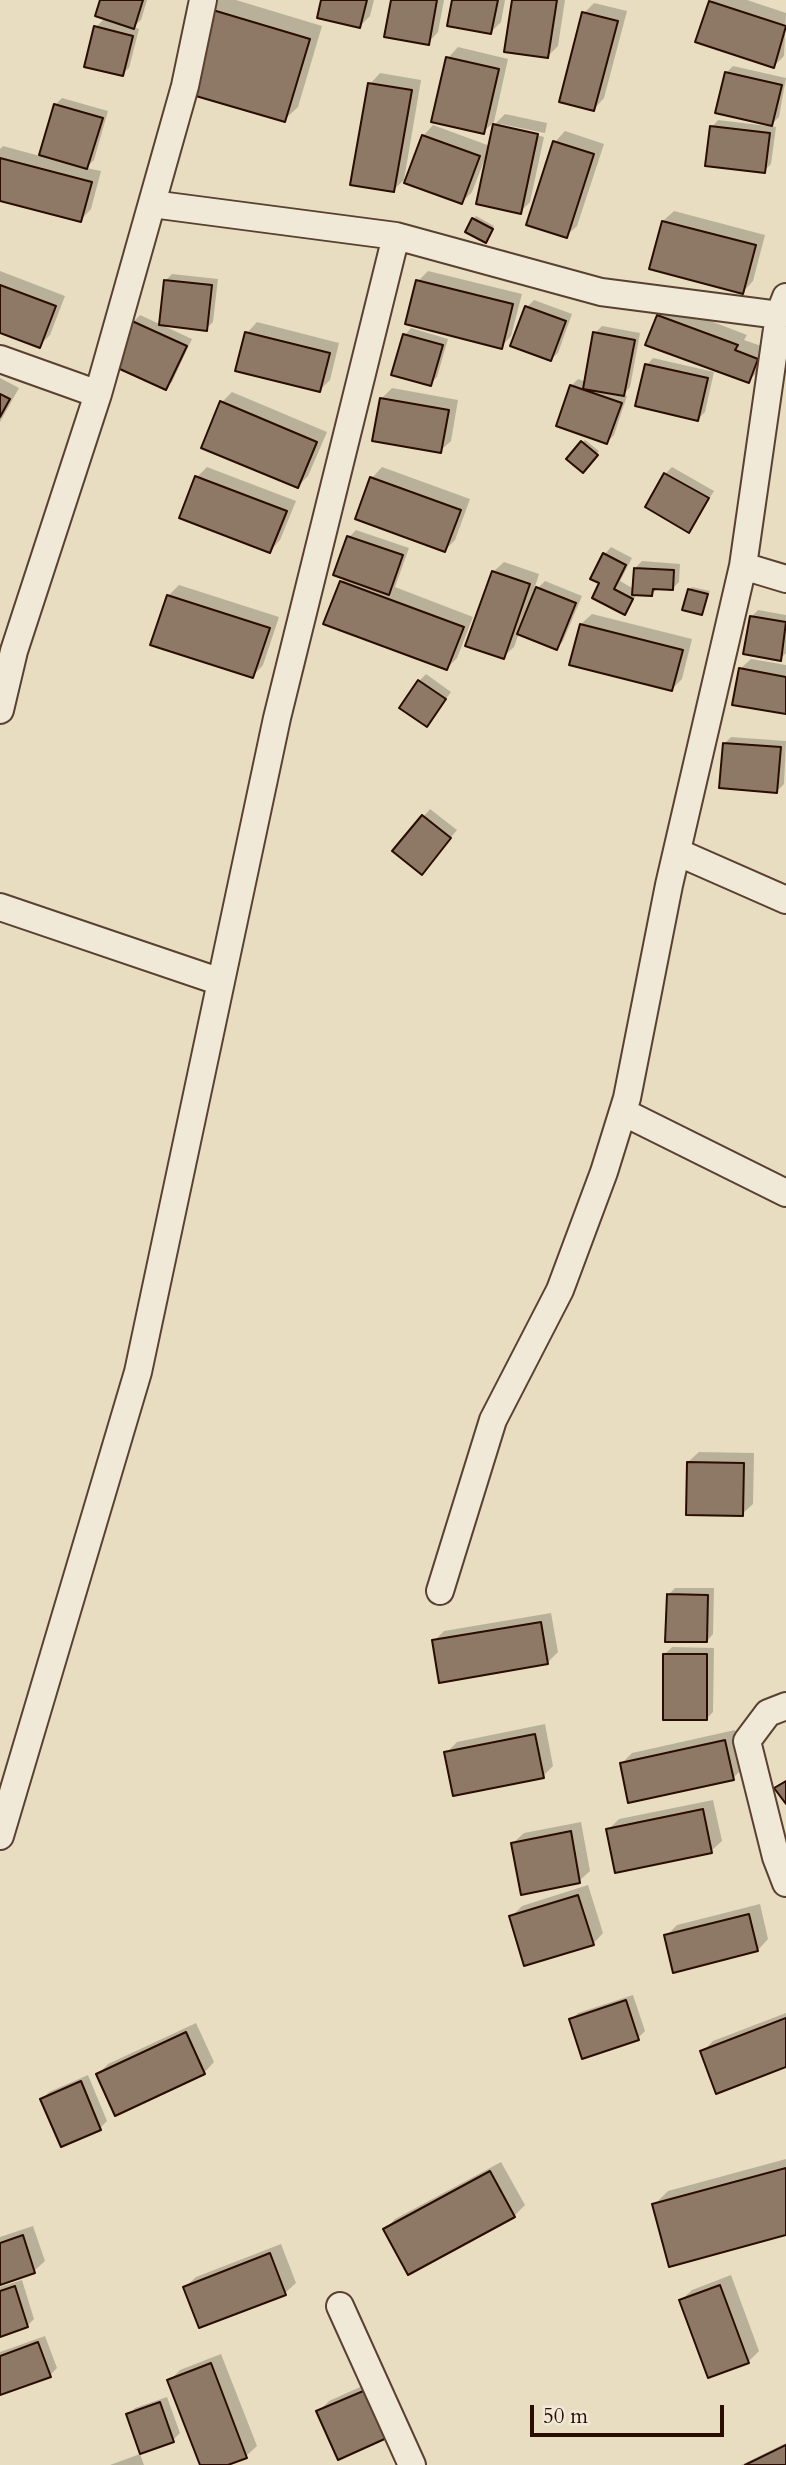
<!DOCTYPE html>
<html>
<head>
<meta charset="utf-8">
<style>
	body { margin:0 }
	#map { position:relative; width:786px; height:2465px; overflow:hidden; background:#e8ddc1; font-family:Cardo,serif }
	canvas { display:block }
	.scale { position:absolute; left:530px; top:2405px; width:194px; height:32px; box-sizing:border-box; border:4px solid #2a0c01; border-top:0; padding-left:9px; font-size:21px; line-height:24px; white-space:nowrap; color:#2a0c01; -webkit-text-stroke:5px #f0e9d7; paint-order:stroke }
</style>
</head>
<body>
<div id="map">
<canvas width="786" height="2465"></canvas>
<div class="scale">50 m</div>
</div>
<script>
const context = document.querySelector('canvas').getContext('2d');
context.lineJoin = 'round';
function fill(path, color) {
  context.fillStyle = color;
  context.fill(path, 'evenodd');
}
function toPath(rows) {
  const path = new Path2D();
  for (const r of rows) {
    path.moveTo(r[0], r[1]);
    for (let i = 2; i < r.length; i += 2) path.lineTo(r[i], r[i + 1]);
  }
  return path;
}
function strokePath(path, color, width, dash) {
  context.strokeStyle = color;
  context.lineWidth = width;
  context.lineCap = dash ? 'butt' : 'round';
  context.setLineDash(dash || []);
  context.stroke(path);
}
const shadow = toPath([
	[102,0,147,0,141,20,133,27,139,29,129,68,122,74,96,27,105,18],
	[217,0,236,0,322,26,298,107,284,120,208,9],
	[323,0,374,0,370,16,360,26],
	[393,0,444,0,438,32,428,43],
	[454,0,505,0,501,22,491,32],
	[514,0,565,0,558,46,547,57],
	[712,0,747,0,786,13,784,56,774,66,710,2],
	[594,3,627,11,604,98,594,109,584,13],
	[458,47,508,59,494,122,483,132,448,58],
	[733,66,786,78,779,117,770,126,776,127,771,164,764,171,712,127,718,120,768,126,726,73],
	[380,73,421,80,404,180,393,190,370,84],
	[62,98,108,111,94,160,86,168,101,171,91,209,81,220,0,200,0,149,3,146,40,156,55,105],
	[505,114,547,123,545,133,500,124,500,127,544,137,530,202,520,212,486,156,472,192,462,202,423,136,433,125,490,146,494,125],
	[565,131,604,144,577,226,566,236,555,142],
	[674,211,765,235,753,281,743,292,663,221],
	[476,216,494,226,488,237,473,219],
	[0,271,65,296,50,335,39,346,0,331],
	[428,271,522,294,511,336,501,347,418,281],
	[172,274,218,279,213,322,206,329,165,281],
	[534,300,572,314,558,353,551,359,527,307],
	[669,305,747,335,744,340,767,348,759,371,748,381,658,316],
	[140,315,192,339,172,382,165,388,133,322],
	[257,322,339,343,330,380,320,390,247,333],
	[602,326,640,333,630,387,623,395,627,396,614,435,607,442,571,386,578,379,586,382,595,333],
	[411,328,448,339,437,377,430,384,405,335],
	[653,358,714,372,705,412,698,419,647,365],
	[0,378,19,388,0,422],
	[392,388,458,400,451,441,440,451,382,398],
	[232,392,327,432,308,476,298,486,222,402],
	[585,440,599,451,583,471,568,459],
	[207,467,296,501,280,540,270,551,197,477],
	[382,467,470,499,455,540,445,550,372,478],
	[672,467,714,491,689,530,665,474],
	[356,530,409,548,395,587,473,617,457,658,447,668,341,582,346,578,349,537],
	[611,547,632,558,620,581,634,589,635,568,642,561,680,564,679,582,672,589,658,588,652,594,638,593,625,612,601,583,605,554],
	[504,562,539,574,533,593,545,581,582,596,563,641,557,648,519,633,514,647,503,657,493,572],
	[179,585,279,617,263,665,253,676,168,596],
	[692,587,710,591,702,613,689,590],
	[758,610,786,615,786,653,780,659,751,617],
	[592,614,692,639,682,679,672,689,581,624],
	[751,659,786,665,786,713,740,669],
	[426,674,451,692,427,725,419,681],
	[731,737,786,741,784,784,777,791,724,744],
	[430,809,457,830,428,866,395,851],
	[699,1452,754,1453,753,1504,742,1514,688,1462],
	[675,1588,714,1588,713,1634,707,1641,668,1595],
	[551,1613,558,1652,547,1663,434,1641,444,1631],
	[672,1647,714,1648,713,1712,706,1719,665,1654],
	[545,1724,553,1766,543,1776,446,1753,457,1742],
	[735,1730,743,1768,733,1778,622,1763,632,1753],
	[713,1800,722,1841,711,1851,608,1830,619,1819],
	[581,1822,590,1871,579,1881,513,1843,524,1833],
	[588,1885,603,1933,593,1944,511,1917,522,1906],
	[760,1904,768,1939,758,1950,666,1936,677,1925],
	[633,1995,645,2031,638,2038,571,2020,578,2013],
	[786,2013,786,2065,702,2052,713,2041],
	[196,2023,214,2062,204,2073,98,2074,108,2064],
	[88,2075,107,2121,100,2128,42,2099,49,2092],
	[786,2159,786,2233,654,2205,668,2191],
	[501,2162,525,2205,514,2216,385,2230,395,2219],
	[33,2226,45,2261,34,2271,0,2283,0,2237],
	[281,2244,296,2283,285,2293,185,2287,196,2277],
	[731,2275,759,2351,749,2361,709,2376,681,2300,692,2290],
	[22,2280,34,2319,27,2326,0,2335,0,2287],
	[45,2336,57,2368,50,2375,0,2393,0,2352],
	[221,2354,257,2446,246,2456,223,2465,202,2465,169,2381,180,2370],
	[378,2379,399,2426,318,2412,329,2401],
	[167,2397,180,2433,173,2440,128,2415,135,2408],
	[786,2443,786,2465,741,2465],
	[140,2454,144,2465,110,2465]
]);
const building = toPath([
	[100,0,143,0,134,29,95,16,100,0],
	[321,0,367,0,360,28,317,18,321,0],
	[391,0,437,0,429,45,384,37,391,0],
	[452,0,498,0,491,34,447,26,452,0],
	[512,0,557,0,548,58,504,52,512,0],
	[709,1,786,26,774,68,695,42,709,1],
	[206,8,310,39,285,122,189,94,206,8],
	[582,12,618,21,594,111,559,102,582,12],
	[94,26,133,36,123,76,84,67,94,26],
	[446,57,499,69,484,134,431,122,446,57],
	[725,72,782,85,772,126,715,113,725,72],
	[368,83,412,90,394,192,350,185,368,83],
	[54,104,103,118,87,169,39,155,54,104],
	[493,124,538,134,521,214,476,204,493,124],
	[710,126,770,133,765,173,705,166,710,126],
	[422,135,480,156,462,204,404,183,422,135],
	[553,141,594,154,567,238,526,225,553,141],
	[0,158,92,182,81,222,0,201,0,158],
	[472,218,493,229,486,243,465,232,472,218],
	[662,221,756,245,743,294,649,269,662,221],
	[164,280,212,285,207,331,159,325,164,280],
	[416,280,513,304,502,349,405,324,416,280],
	[0,285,56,306,40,348,0,333,0,285],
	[525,306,566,321,551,361,510,346,525,306],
	[657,315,738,345,735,350,758,359,749,383,645,345,657,315],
	[132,321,187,346,166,390,111,365,132,321],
	[245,332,330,353,320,392,235,371,245,332],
	[593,332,635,340,624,396,583,389,593,332],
	[403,334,443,345,431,386,391,375,403,334],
	[645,364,708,378,698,421,635,406,645,364],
	[570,385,622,403,607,444,556,426,570,385],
	[0,394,10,399,0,417,0,394],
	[380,398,449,410,441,453,372,441,380,398],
	[220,401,317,442,298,488,201,448,220,401],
	[581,441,598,455,583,473,566,459,581,441],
	[664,473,709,498,689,533,645,507,664,473],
	[195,476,287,511,270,553,179,518,195,476],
	[370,477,461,510,445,552,355,519,370,477],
	[347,536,403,555,389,595,333,575,347,536],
	[603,553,626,565,614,589,633,599,625,615,592,598,599,583,590,579,603,553],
	[634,568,674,570,673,590,653,589,652,596,632,595,634,568],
	[492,571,530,584,504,659,465,646,492,571],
	[340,581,464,627,447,670,323,624,340,581],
	[536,587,576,603,557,650,517,634,536,587],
	[688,589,708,594,702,615,682,610,688,589],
	[167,595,270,628,253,678,150,645,167,595],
	[750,616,786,622,781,661,743,654,750,616],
	[580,624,683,650,672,691,569,665,580,624],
	[739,668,786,677,786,714,732,705,739,668],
	[418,680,446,699,427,727,399,708,418,680],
	[723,743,781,747,777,793,719,788,723,743],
	[422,815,451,838,422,875,392,851,422,815],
	[687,1462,744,1463,743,1516,686,1515,687,1462],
	[667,1594,708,1595,707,1642,665,1642,667,1594],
	[541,1622,548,1664,439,1683,432,1640,541,1622],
	[663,1654,707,1654,707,1720,663,1720,663,1654],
	[535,1734,544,1778,453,1796,444,1752,535,1734],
	[725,1740,734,1780,628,1803,620,1763,725,1740],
	[786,1781,786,1804,774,1788,786,1781],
	[703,1809,712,1853,615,1873,606,1829,703,1809],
	[571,1831,580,1883,521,1895,511,1843,571,1831],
	[578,1895,594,1945,524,1966,509,1916,578,1895],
	[749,1914,758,1951,673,1973,664,1935,749,1914],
	[626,2000,639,2040,582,2059,569,2019,626,2000],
	[786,2018,786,2067,716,2094,700,2051,786,2018],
	[186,2032,205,2074,115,2116,96,2074,186,2032],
	[81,2081,101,2130,61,2147,40,2099,81,2081],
	[786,2168,786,2235,669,2267,652,2204,786,2168],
	[490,2171,515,2217,408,2275,383,2229,490,2171],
	[23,2235,35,2273,0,2285,0,2243,23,2235],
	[270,2253,286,2295,199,2328,183,2287,270,2253],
	[720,2285,749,2363,708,2378,679,2300,720,2285],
	[15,2286,28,2327,0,2337,0,2291,15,2286],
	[38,2342,51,2377,0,2395,0,2356,38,2342],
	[211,2363,247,2458,228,2465,200,2465,167,2380,211,2363],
	[368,2389,389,2437,338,2460,316,2411,368,2389],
	[160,2402,174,2442,140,2454,126,2414,160,2402],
	[786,2445,786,2465,745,2465,786,2445]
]);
const minor = toPath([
	[152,204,396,236,601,292,779,315],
	[0,359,98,394],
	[743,566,786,579],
	[0,710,14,651,98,394,185,86,203,0],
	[677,852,786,900],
	[0,907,221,982],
	[623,1112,786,1193],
	[440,1591,493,1420,560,1290,604,1172,627,1098,669,885,743,566,779,315,786,297],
	[786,1706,768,1713,747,1741,776,1857,786,1883],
	[0,1836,138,1372,277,718,396,236],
	[340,2306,412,2465]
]);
fill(shadow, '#0003');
fill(building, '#8d7965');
strokePath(building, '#2a0c01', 2);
strokePath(minor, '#5a4031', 30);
strokePath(minor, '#f0e9d7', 26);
</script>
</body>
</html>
